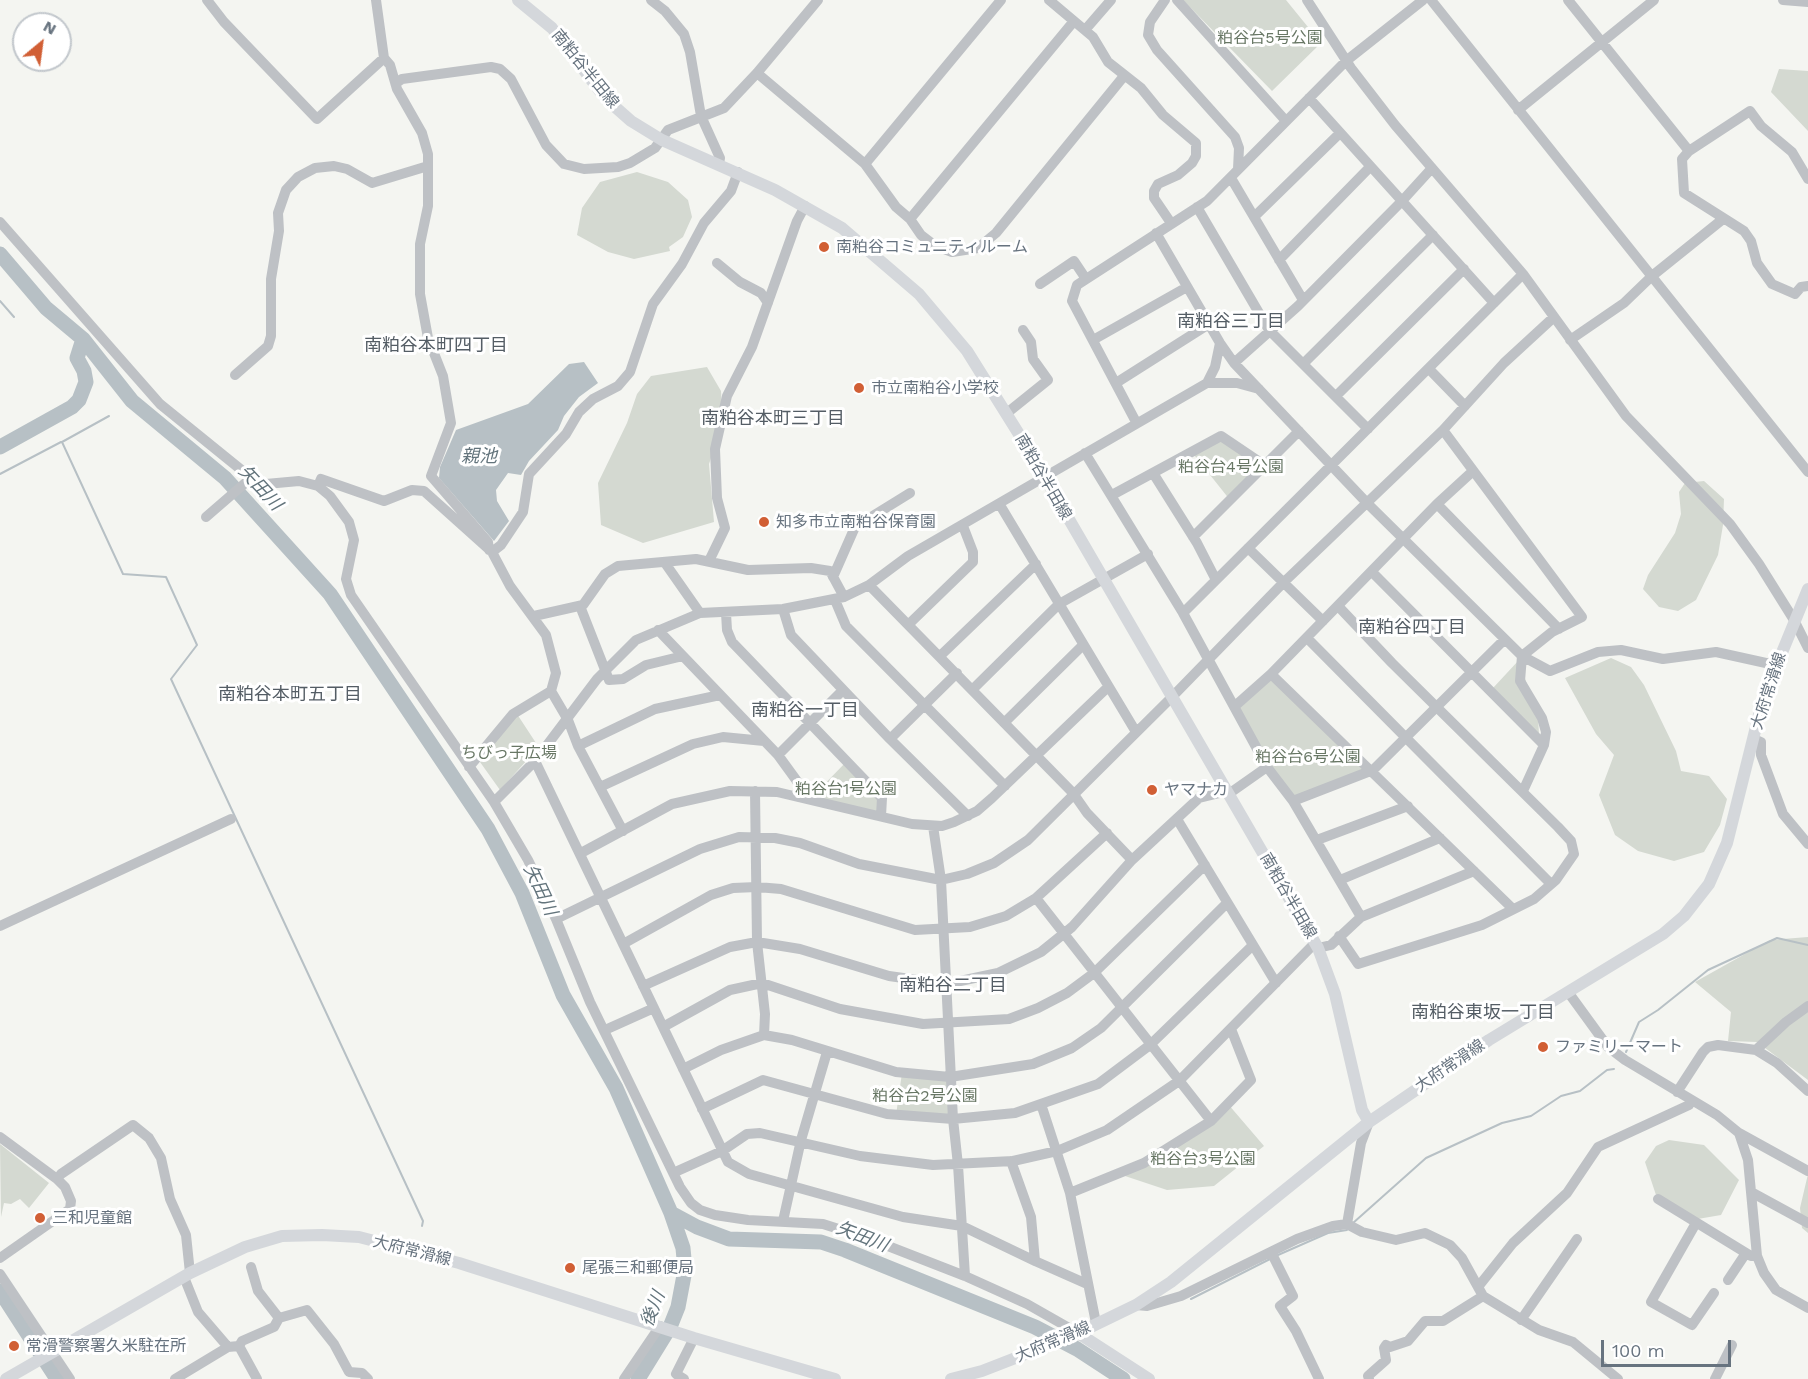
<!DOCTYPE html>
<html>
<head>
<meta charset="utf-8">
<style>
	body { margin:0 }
	#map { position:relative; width:1808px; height:1379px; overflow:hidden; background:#f4f5f1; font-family:"Work Sans",sans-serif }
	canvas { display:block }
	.north { position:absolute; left:12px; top:12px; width:60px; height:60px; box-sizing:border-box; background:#fff; border:2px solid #c2c7cc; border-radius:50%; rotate:29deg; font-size:16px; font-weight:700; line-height:24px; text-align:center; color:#67737f }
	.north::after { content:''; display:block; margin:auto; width:21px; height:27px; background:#d15f35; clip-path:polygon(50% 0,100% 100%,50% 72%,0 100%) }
	.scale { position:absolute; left:1601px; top:1340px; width:130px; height:27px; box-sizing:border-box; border:3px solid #67737f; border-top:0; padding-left:8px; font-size:18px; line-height:21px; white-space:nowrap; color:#67737f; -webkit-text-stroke:4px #fff; paint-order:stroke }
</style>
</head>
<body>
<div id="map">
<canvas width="1808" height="1379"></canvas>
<div class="north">N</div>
<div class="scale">100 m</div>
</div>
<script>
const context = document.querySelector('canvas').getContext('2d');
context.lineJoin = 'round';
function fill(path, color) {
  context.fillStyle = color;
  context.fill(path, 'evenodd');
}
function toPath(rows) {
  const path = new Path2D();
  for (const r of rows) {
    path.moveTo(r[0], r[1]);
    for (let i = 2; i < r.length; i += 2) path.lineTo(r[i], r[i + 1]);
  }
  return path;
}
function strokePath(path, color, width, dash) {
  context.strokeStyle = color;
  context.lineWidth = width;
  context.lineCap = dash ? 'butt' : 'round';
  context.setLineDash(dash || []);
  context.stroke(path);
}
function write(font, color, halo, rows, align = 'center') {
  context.font = font + ' "Work Sans","Noto Sans JP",sans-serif';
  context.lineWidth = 6;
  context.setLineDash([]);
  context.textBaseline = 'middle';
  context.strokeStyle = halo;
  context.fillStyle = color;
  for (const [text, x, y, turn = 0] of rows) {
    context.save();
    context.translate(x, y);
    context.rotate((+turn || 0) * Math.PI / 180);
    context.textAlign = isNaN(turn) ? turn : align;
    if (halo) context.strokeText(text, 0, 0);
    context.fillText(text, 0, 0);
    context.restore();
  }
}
const green = toPath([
	[1183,0,1286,0,1321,43,1272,91],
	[1779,69,1808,71,1808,131,1771,92],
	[637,172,668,182,688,200,692,217,683,237,669,247,670,251,634,259,608,252,577,235,582,208,600,182],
	[707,367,721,391,723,422,709,464,714,522,643,543,601,525,598,483,627,423,637,394,651,376],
	[1221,436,1264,465,1230,500,1191,451],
	[1704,481,1724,499,1723,525,1718,555,1696,600,1678,611,1659,607,1643,589,1648,575,1675,533,1681,514,1679,492,1685,483],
	[1611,658,1631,667,1644,685,1676,751,1681,771,1709,776,1727,799,1720,825,1704,852,1674,861,1638,851,1615,835,1599,795,1614,755,1596,734,1565,678],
	[1519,660,1538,718,1539,734,1493,688],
	[1271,674,1373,770,1293,801,1235,706],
	[517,714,536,743,528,759,500,790,480,762],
	[847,761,882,798,881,816,810,799],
	[1808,937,1808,1080,1757,1042,1728,1041,1731,1012,1695,982,1770,940],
	[902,1073,950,1077,953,1119,896,1115],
	[1228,1104,1264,1146,1214,1186,1167,1190,1119,1174,1144,1163],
	[1669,1140,1704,1145,1739,1180,1721,1215,1686,1221,1656,1195,1645,1162,1656,1146],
	[0,1144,49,1183,29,1208,20,1199,11,1204,4,1203,1,1217],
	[1808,1174,1808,1233,1802,1228,1800,1208]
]);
const water = toPath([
	[584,362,598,383,579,397,564,416,558,430,529,461,521,475,508,473,496,490,497,501,509,521,494,541,439,478,440,467,456,430,528,404,569,364]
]);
const stream = toPath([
	[0,301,14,317],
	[109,416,62,442,123,574,166,577,197,645,171,679,423,1221,422,1226],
	[0,474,61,442],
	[1626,1052,1639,1022,1658,1010,1708,970,1777,938,1808,945],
	[1353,1223,1426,1158,1502,1123,1531,1116,1561,1096,1580,1091,1607,1070,1614,1069],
	[1278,1255,1328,1233,1347,1230],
	[1191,1299,1270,1259]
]);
const river = toPath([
	[0,254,46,308,83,339,132,401,225,478,330,594,488,829,522,893,563,995,616,1088,671,1213,683,1248,685,1270,678,1307,670,1327,638,1379],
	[0,447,72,407,79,400,86,382,84,371,77,358,83,339],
	[671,1213,697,1227,729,1239,821,1242,845,1250,1035,1327,1077,1349,1123,1379],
	[0,1291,57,1379]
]);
const minor = toPath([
	[207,0,224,22,317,119,384,58,376,0],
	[651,0,665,11,684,34,690,52,701,116,720,158,719,164],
	[1049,0,1093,37,1108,62,1141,88,1163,115,1196,143,1196,156,1192,163,1178,175,1158,184,1154,191,1154,198,1171,223],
	[1165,0,1150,22,1148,35,1157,50,1235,137,1239,148,1238,169],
	[1177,0,1286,121],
	[1307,0,1351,68,1395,125,1523,274,1626,416,1730,524,1759,564,1794,620,1808,648],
	[1431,0,1808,472],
	[1568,0,1689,151],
	[1783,0,1808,2],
	[1085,30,1111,0],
	[384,58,390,65,397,89,422,133,428,154,428,206,420,244,420,294,428,338,443,376,451,423,431,476,488,542,489,550],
	[757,73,865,164,896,207,910,219,921,235,934,245,952,252,978,248,996,233,1124,76],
	[396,83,402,79,491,67,500,69,511,79,546,145,564,164,584,169,618,167,630,163,655,148,668,130,724,108,757,73,818,0],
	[1309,98,1494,303],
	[1518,110,1654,0],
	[865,164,1001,0],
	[1231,178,1303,300],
	[1808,179,1792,152,1761,126,1750,111,1689,151,1682,159,1684,193,1744,231,1751,241,1757,263,1772,284,1795,294,1801,287,1808,286],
	[1197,207,1269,330,1368,429],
	[1254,217,1340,133],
	[910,219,1074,21],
	[0,222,160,404,255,481,266,484,299,481,318,486,330,496,349,522,354,540,346,579,351,595,494,802,528,860,556,919,590,1002,680,1187,691,1203,700,1210,715,1215,748,1220,823,1224,870,1239,965,1276,1027,1304,1078,1333],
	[1156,233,1220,343,1234,363,1367,503,1522,656,1550,671,1598,652,1621,650,1663,659,1716,652,1775,665],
	[1279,260,1370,167],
	[717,263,740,282,761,293,768,303],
	[1040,284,1074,261,1086,279],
	[1093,340,1187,287],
	[1570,340,1624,303,1652,276,1723,219],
	[1234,363,1298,306,1402,201,1432,168],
	[1303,364,1433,235],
	[1429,369,1465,406],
	[235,375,268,346,271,336,271,279,279,231,278,213,286,190,298,177,315,168,334,166,347,169,372,183,428,166],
	[1116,383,1209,324],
	[1207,383,1215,367,1220,343],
	[1336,396,1464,269],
	[1007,413,1048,380,1033,359,1031,342,1023,330],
	[1136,422,1072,301,1077,285,1207,201,1346,61,1423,0],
	[1443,430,1582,617,1552,632,1522,656,1520,681,1542,718,1546,732,1544,745,1523,791],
	[1085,453,1183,613,1267,767,1293,801,1361,917,1331,945,1318,948],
	[1153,473,1197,543,1216,580],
	[318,486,321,479,384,501,412,490,424,491,492,552,510,586,546,635,556,673,551,691,568,720,578,746,623,831],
	[1112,495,1221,436,1264,465],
	[1437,504,1559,629],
	[1000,505,1136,732],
	[206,517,251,478],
	[1193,537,1299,431],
	[1248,548,1323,621],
	[492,552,501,545,523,512,529,474,566,434,579,412,593,399,618,386,630,372,653,304,682,264,704,223,731,191,738,172],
	[709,561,725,528,717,498,715,449,727,396,752,347,797,221,805,206],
	[665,563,700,613],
	[1372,572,1544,745],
	[833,577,855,527,910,493],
	[869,585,1073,793,1087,813,1132,860],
	[835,600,846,626,1005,786],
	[580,606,609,680,623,679,646,665,683,656],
	[1338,606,1392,663,1558,827,1571,841,1574,854,1556,880,1534,899,1482,925,1358,964,1339,936],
	[783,609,791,635,890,739,968,816],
	[726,613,727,630,732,642,882,798,881,816],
	[1183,613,1523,274],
	[534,616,583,605,605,574,618,566,696,559,748,570,811,568,830,571,844,597],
	[909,624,973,562,973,552,963,526],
	[658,630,778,755,810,799],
	[1307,638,1551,884],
	[940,656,1036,564],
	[1271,674,1513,909],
	[972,690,1059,604,1148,554],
	[1235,706,1271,674,1437,504,1473,471],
	[1005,722,1082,646],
	[890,739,957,673],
	[1754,739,1761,742,1761,755,1783,814,1808,844],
	[578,746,655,709,720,695],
	[778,755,843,690],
	[535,761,728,1162,749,1174,903,1217,962,1226,1035,1261],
	[469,767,513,714,551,691],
	[600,787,693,744,723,737,764,741],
	[755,791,757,942,765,1014,764,1035],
	[1230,793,1267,767],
	[1293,801,1373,770,1504,640],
	[494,802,535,761,597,679,636,640,700,613,783,609,844,597,869,585,908,556,1207,383,1237,383,1259,389],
	[1177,819,1276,983],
	[933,826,941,880,953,1119,958,1165,965,1276],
	[1317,840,1408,806],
	[581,853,672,804,730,791,777,792,912,824,942,826,954,822,977,811,992,798,1108,687],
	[1340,880,1440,838],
	[1036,898,1211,1121],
	[1361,917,1474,871],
	[556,919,700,849,739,837,775,838,800,843,859,864,941,880,967,874,994,863,1028,840,1171,698,1283,583,1443,430,1504,363,1554,317],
	[0,926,231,819],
	[623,944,711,895,733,888,757,887,781,889,915,930,970,927,1006,916,1036,898,1107,833],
	[643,986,730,947,757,942,800,949,889,976,946,984,998,973,1041,952,1072,927,1132,860,1199,798,1228,791],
	[1568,992,1608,1047,1625,1060,1717,1115,1739,1133,1808,1171],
	[663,1027,730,990,762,983,840,1009,923,1024,1009,1019,1038,1008,1067,993,1094,973,1205,865],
	[605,1030,654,1008],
	[1756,1050,1786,1022,1808,1006],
	[683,1069,721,1050,764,1035,792,1040,896,1072,950,1077,1033,1064,1072,1048,1101,1028,1227,903],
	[1677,1092,1703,1052,1708,1047,1718,1045,1756,1050,1777,1063,1808,1091],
	[1041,1104,1070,1193,1096,1323],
	[702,1109,763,1080,887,1114,953,1119,1015,1113,1098,1084,1150,1045,1253,945],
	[1739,1133,1748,1160,1757,1256,1764,1273,1776,1290,1808,1308],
	[0,1137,57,1179],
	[1011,1161,1031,1217,1035,1261,1087,1284],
	[673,1173,722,1151,747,1134,760,1133,860,1156,933,1165,1013,1161,1057,1151,1107,1130,1179,1081,1315,943],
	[1751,1192,1808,1223],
	[1070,1193,1144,1163,1211,1121,1251,1080,1231,1029],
	[1658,1199,1751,1256,1757,1256],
	[783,1221,801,1140,827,1052],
	[1696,1223,1651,1302,1692,1325,1714,1293],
	[1347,1224,1361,1143,1369,1122],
	[1271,1252,1293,1296,1280,1306,1296,1331,1319,1379],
	[0,1258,70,1209,71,1201,65,1187,57,1179,61,1174,133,1125,149,1138,161,1158,170,1199,186,1235,190,1273],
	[251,1267,258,1291,279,1318,307,1310,334,1344,349,1372,362,1373,368,1379],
	[0,1274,70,1379],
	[184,1277,198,1312,228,1347],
	[1728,1280,1746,1253],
	[1478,1287,1513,1243,1567,1193,1598,1147,1689,1105],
	[1136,1305,1147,1306,1181,1296,1297,1239,1333,1226,1347,1224,1362,1232,1396,1240,1425,1233,1450,1245,1462,1258,1483,1296,1539,1330,1573,1342,1618,1379],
	[1521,1320,1577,1239],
	[239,1346,242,1341,274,1327,279,1318],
	[175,1379,228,1347,239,1346,257,1379],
	[624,1379,660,1326],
	[684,1379,676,1374,694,1338],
	[1369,1379,1368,1376,1386,1360,1384,1348,1386,1345,1390,1347,1408,1341,1425,1321,1443,1321,1483,1296],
	[1715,1379,1732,1345]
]);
const major = toPath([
	[518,0,552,28,605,98,631,121,662,140,775,190,842,228,919,294,967,351,1027,447,1318,948,1335,994,1362,1110,1369,1122],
	[1078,1333,1149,1379],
	[6,1379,190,1273,245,1247,282,1236,322,1235,359,1237,459,1263,694,1338,835,1379],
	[951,1379,982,1371,1072,1336,1136,1305,1171,1282,1369,1122,1489,1040,1663,934,1684,916,1709,884,1727,843,1763,699,1808,589]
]);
const markers = [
	[824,247,6,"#d15f35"],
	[859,388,6,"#d15f35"],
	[764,522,6,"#d15f35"],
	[1152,790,6,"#d15f35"],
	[1543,1047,6,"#d15f35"],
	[40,1218,6,"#d15f35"],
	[570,1268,6,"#d15f35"],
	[14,1346,6,"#d15f35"]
];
const parkNames = [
	["粕谷台5号公園",1270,38],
	["粕谷台4号公園",1231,467],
	["ちびっ子広場",509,753],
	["粕谷台6号公園",1308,757],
	["粕谷台1号公園",846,789],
	["粕谷台2号公園",925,1096],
	["粕谷台3号公園",1203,1159]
];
const streetNames = [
	["南粕谷半田線",585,69,51],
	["南粕谷半田線",1043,477,60],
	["大府常滑線",1769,691,-72],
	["南粕谷半田線",1288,896,60],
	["大府常滑線",1450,1066,-34],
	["大府常滑線",412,1251,14],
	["大府常滑線",1053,1342,-23]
];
const poiNames = [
	["南粕谷コミュニティルーム",836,247],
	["市立南粕谷小学校",871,388],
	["知多市立南粕谷保育園",776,522],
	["ヤマナカ",1164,790],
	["ファミリーマート",1555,1047],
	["三和児童館",52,1218],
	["尾張三和郵便局",582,1268],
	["常滑警察署久米駐在所",26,1346]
];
const neighbourhoodNames = [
	["南粕谷三丁目",1231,322],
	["南粕谷本町四丁目",436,346],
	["南粕谷本町三丁目",773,419],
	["南粕谷四丁目",1412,628],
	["南粕谷本町五丁目",290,695],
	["南粕谷一丁目",805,711],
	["南粕谷二丁目",953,986],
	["南粕谷東坂一丁目",1483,1013]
];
const waterNames = [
	["親池",479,457],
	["矢田川",260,488,47],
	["矢田川",540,890,65],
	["矢田川",862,1237,21],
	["後川",653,1309,-68]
];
fill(green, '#d4d9d1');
fill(water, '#b7c0c5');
strokePath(stream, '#b7c0c5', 2);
strokePath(river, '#b7c0c5', 15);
strokePath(minor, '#bec1c5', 10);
strokePath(major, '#d4d7db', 12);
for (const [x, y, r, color] of markers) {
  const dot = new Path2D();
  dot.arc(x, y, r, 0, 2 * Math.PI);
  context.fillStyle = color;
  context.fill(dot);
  strokePath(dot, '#fff', 2);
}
write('16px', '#687765', '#fff', parkNames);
write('16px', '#67737f', '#fff', streetNames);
write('16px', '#67737f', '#fff', poiNames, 'left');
write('18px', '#545d65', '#fff', neighbourhoodNames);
write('italic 18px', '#63747c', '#fff', waterNames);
</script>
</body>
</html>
